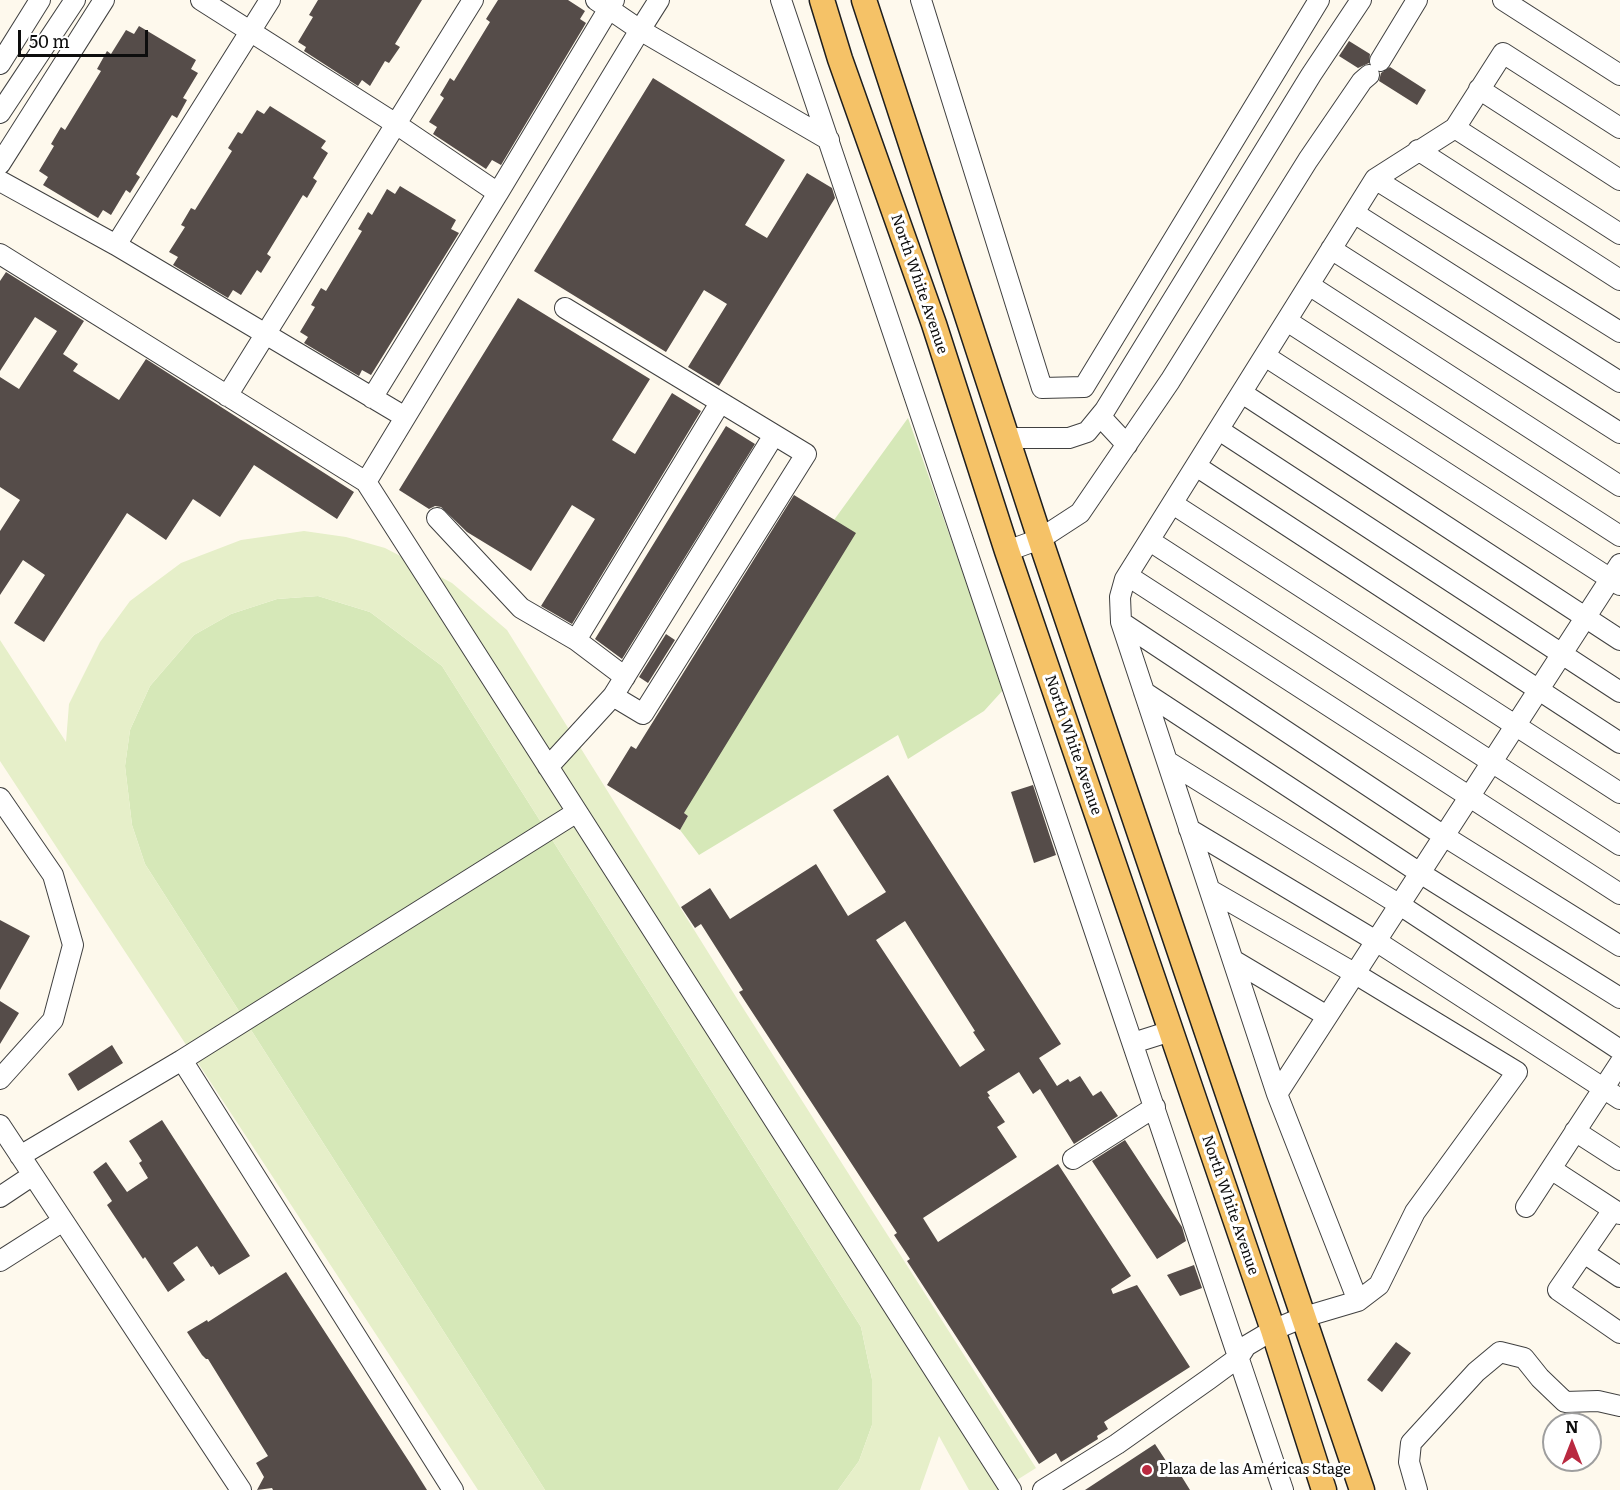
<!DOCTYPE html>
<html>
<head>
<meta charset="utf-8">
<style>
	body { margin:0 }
	#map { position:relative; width:1620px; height:1490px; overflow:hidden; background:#fef9ed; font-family:Literata,serif }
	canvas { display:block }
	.north { position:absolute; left:1542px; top:1412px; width:60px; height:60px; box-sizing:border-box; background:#fff; border:2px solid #9e9e9e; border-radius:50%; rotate:0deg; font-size:16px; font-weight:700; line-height:24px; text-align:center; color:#0d0d0d }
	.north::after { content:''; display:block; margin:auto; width:21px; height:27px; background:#b92940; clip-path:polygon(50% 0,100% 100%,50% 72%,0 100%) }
	.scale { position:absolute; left:18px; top:30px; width:130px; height:27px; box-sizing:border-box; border:3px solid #0d0d0d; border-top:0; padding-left:8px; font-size:18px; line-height:21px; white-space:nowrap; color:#0d0d0d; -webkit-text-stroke:4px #fff; paint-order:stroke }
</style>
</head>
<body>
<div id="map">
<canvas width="1620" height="1490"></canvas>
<div class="north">N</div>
<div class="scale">50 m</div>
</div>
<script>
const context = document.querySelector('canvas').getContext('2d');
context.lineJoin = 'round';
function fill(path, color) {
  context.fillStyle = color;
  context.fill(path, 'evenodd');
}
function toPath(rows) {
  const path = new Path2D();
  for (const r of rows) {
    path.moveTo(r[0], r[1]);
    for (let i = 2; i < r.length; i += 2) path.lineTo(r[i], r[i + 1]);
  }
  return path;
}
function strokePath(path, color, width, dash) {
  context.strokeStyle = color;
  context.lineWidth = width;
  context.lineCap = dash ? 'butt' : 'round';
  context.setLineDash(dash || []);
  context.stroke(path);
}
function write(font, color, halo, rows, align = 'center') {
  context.font = font + ' Literata,serif';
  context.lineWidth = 6;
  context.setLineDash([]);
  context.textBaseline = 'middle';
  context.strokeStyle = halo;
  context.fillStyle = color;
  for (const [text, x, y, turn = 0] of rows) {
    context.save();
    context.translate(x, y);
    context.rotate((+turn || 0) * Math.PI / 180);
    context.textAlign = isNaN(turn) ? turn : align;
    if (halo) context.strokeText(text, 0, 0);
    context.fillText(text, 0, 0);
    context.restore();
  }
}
const green = toPath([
	[908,418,1004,689,984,711,908,759,898,735,699,855,680,830,688,816,684,813,834,520],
	[318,596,370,612,442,666,861,1327,872,1379,872,1425,859,1461,838,1490,545,1490,145,864,132,825,125,766,130,730,150,686,194,635,231,614,277,599]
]);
const pitch = toPath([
	[304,531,346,537,385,548,452,583,507,630,736,997,1036,1468,1001,1490,969,1490,939,1436,920,1490,838,1490,859,1461,872,1425,872,1379,861,1327,442,666,370,612,318,596,277,599,231,614,194,635,150,686,130,730,125,766,132,825,145,864,545,1490,478,1490,0,761,0,640,66,742,69,704,100,642,130,601,181,563,241,540]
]);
const building = toPath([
	[318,0,422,0,395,44,400,47,389,63,385,61,370,86,362,80,358,86,304,51,306,47,298,42,313,17,309,15],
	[498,0,568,0,585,11,580,19,586,23,501,165,492,160,486,169,433,134,437,127,429,122,444,98,440,95,450,78,454,81,490,22,486,19],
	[139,26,196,60,191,69,198,73,183,98,187,100,177,118,172,115,136,174,140,177,130,193,126,190,111,215,103,210,98,218,43,185,48,177,39,171,54,146,51,144,61,127,65,130,101,71,97,69,107,51,111,54,126,30,134,34],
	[1349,41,1370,54,1369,63,1358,68,1339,56],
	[1390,67,1426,90,1417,105,1379,81,1381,73],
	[653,78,785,160,745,225,767,238,807,173,832,188,835,198,719,386,688,367,727,304,704,290,666,352,534,271],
	[270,106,326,141,321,148,328,153,313,178,317,181,307,198,303,195,267,254,271,257,261,273,257,270,241,295,233,290,228,298,173,265,178,257,169,252,185,227,181,225,191,208,195,210,232,151,228,148,238,132,242,134,257,110,264,114],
	[400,186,456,220,451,229,459,233,371,375,362,370,359,376,304,343,308,337,300,332,315,307,311,305,321,288,326,291,362,231,358,229,368,212,372,215,387,189,395,194],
	[6,272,84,321,63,354,78,364,73,371,119,400,146,359,354,492,337,519,254,465,220,517,193,499,166,540,127,513,44,642,14,623,45,575,23,560,0,595,0,531,20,500,0,487,0,377,19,389,57,331,35,317,0,371,0,281],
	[518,298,650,379,612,440,635,454,672,393,701,411,572,624,541,606,595,519,572,505,531,571,467,532,441,507,435,506,429,509,399,490],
	[726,426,755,444,622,659,595,639],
	[794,495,856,533,684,813,688,816,680,830,607,785,631,746,636,749],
	[666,634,675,640,648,683,639,677],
	[888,775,1061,1044,1039,1058,1057,1086,1068,1079,1070,1082,1080,1076,1093,1096,1101,1091,1118,1116,1074,1144,1040,1089,1033,1094,1019,1072,987,1092,990,1096,988,1097,1005,1122,997,1127,1017,1157,923,1218,938,1242,1058,1164,1131,1276,1111,1289,1113,1294,1137,1285,1190,1367,1104,1422,1108,1429,1097,1436,1098,1439,1061,1462,1056,1453,1039,1464,907,1261,910,1259,894,1235,897,1233,739,992,743,990,701,924,695,928,681,907,710,888,730,919,816,864,848,916,886,892,833,810],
	[905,921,975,1031,973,1032,985,1050,960,1067,876,940],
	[1033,785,1056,855,1034,863,1011,792],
	[0,920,30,936,0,990],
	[0,1001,19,1013,0,1044],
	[112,1045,123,1063,78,1091,68,1074],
	[162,1120,250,1256,219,1275,213,1266,211,1267,197,1246,173,1263,185,1280,168,1292,145,1257,143,1259,107,1205,112,1201,93,1172,106,1162,127,1192,148,1178,139,1163,142,1161,129,1141],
	[1125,1140,1182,1227,1186,1241,1157,1259,1092,1161],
	[1194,1265,1202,1288,1180,1296,1167,1275],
	[286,1272,412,1466,427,1490,273,1490,272,1488,257,1490,264,1477,256,1463,268,1456,208,1359,206,1359,202,1355,187,1332,207,1320,208,1322],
	[1396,1342,1411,1353,1382,1392,1367,1380],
	[1155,1444,1168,1464,1172,1461,1190,1490,1085,1490]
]);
const minor = toPath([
	[201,0,396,124,498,193,614,0],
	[270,0,116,245,405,417],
	[659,0,640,30,829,140],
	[781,0,1283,1490],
	[921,0,1042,388,1084,387,1319,0],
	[1503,0,1620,75],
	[1380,61,1417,0],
	[0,64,40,0],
	[1479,89,1620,180],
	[0,113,75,0],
	[1455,128,1620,234],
	[1418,150,1620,280],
	[0,164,104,0],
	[1375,179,1620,332],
	[0,181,116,245],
	[1354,213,1620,382],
	[1331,249,1620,433],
	[0,254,366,482,1011,1490],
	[1309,285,1620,486],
	[565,308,806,454,643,714,613,696],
	[1287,321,1620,536],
	[1265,356,1620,585],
	[1242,393,1620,640],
	[227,396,473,0],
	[372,398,498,193],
	[1100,416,1127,445],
	[1219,430,1620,692],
	[1007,438,1069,438,1087,432,1105,410,1311,75,1361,0],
	[1196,466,1620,743],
	[366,482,640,30,596,0],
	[1173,504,1620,793],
	[437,518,521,608,576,640,625,677],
	[1150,541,1620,845],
	[1007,551,1040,539,1080,513,1170,381,1308,160,1362,81,1369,75],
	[1128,576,1620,894],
	[1121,622,1444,836,1620,946],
	[576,640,720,403],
	[1144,692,1420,873,1620,998],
	[1167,761,1400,905,1620,1050],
	[548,767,613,696,774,435],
	[0,798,53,875,73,945,53,1020,0,1079],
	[1189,829,1376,941,1620,1099],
	[1233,960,1327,1016],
	[1133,1043,1171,1031],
	[182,1060,577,812],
	[1277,1094,1121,622,1120,597,1125,579,1375,179,1455,128,1503,53,1620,128],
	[0,1125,241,1490],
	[1575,1131,1620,1160],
	[20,1156,182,1060,453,1490],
	[1073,1159,1155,1107],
	[1551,1169,1620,1214],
	[0,1197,33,1175],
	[1526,1207,1620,1063],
	[1613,1210,1558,1290,1620,1333],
	[1584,1253,1620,1277],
	[0,1261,63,1221],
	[1358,1301,1277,1094,1620,564],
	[1043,1490,1117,1444,1209,1379,1239,1357,1246,1346,1273,1330,1304,1317,1358,1301,1379,1285,1415,1212,1517,1072,1354,973,1210,890],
	[1417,1490,1409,1462,1411,1443,1476,1372,1500,1352,1524,1358,1540,1378,1565,1402,1598,1401,1620,1406]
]);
const major = toPath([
	[822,0,840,59,934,324,1007,551,1273,1330,1324,1490],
	[864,0,1040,539,1362,1490]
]);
const markers = [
	[1147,1470,6,"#b92940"]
];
const streetNames = [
	["North White Avenue",919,284,71],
	["North White Avenue",1073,745,71],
	["North White Avenue",1230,1205,71]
];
const poiNames = [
	["Plaza de las Américas Stage",1159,1470]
];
fill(green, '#d6e8b8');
fill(pitch, '#e6efc9');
fill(building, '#554c49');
strokePath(minor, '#404040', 22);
strokePath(major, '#1e1e1e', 27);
strokePath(minor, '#fff', 20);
strokePath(major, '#f5c267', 24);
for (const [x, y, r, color] of markers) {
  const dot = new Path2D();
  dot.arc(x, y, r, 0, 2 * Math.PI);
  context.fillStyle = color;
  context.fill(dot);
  strokePath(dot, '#fff', 2);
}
write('15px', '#0d0d0d', '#fff', streetNames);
write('15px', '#0d0d0d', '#fff', poiNames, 'left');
</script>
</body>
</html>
